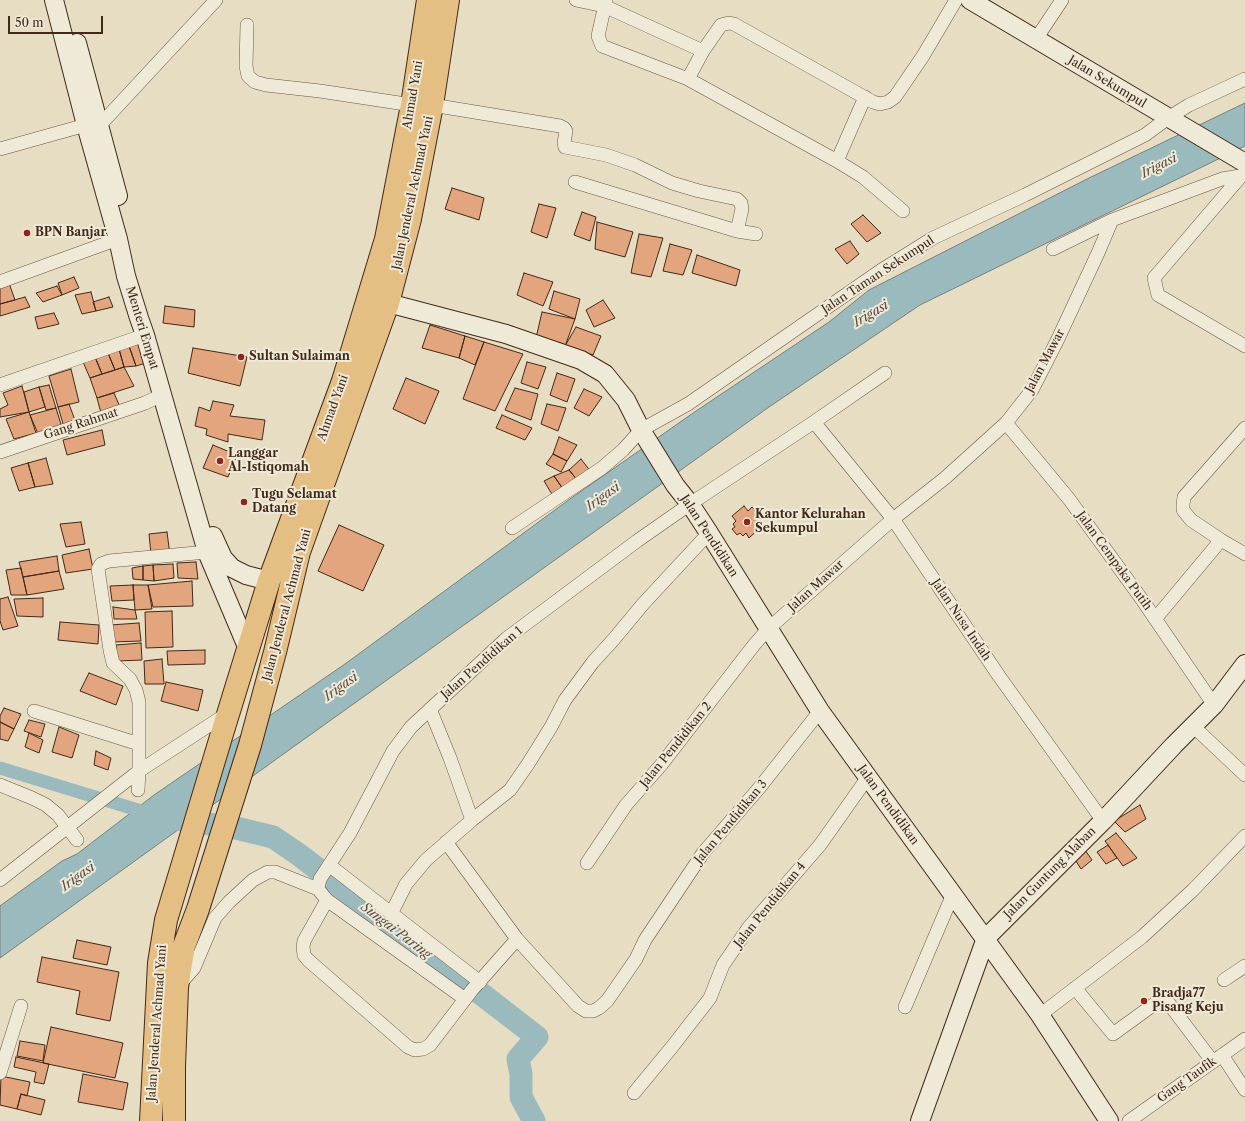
<!DOCTYPE html>
<html>
<head>
<meta charset="utf-8">
<style>
	body { margin:0 }
	#map { position:relative; width:1245px; height:1121px; overflow:hidden; background:#e7ddc3; font-family:"Libre Caslon Text",serif }
	canvas { display:block }
	.scale { position:absolute; left:8px; top:16px; width:95px; height:18px; box-sizing:border-box; border:2px solid #422818; border-top:0; padding-left:5px; font-size:12px; line-height:14px; white-space:nowrap; color:#422818; -webkit-text-stroke:3px #efe9d8; paint-order:stroke }
</style>
</head>
<body>
<div id="map">
<canvas width="1245" height="1121"></canvas>
<div class="scale">50 m</div>
</div>
<script>
const context = document.querySelector('canvas').getContext('2d');
context.lineJoin = 'round';
function fill(path, color) {
  context.fillStyle = color;
  context.fill(path, 'evenodd');
}
function toPath(rows) {
  const path = new Path2D();
  for (const r of rows) {
    path.moveTo(r[0], r[1]);
    for (let i = 2; i < r.length; i += 2) path.lineTo(r[i], r[i + 1]);
  }
  return path;
}
function strokePath(path, color, width, dash) {
  context.strokeStyle = color;
  context.lineWidth = width;
  context.lineCap = dash ? 'butt' : 'round';
  context.setLineDash(dash || []);
  context.stroke(path);
}
function write(font, color, halo, rows, align = 'center') {
  context.font = font + ' "Libre Caslon Text",serif';
  context.lineWidth = 4;
  context.setLineDash([]);
  context.textBaseline = 'middle';
  context.strokeStyle = halo;
  context.fillStyle = color;
  for (const [text, x, y, turn = 0] of rows) {
    context.save();
    context.translate(x, y);
    context.rotate((+turn || 0) * Math.PI / 180);
    context.textAlign = isNaN(turn) ? turn : align;
    if (halo) context.strokeText(text, 0, 0);
    context.fillText(text, 0, 0);
    context.restore();
  }
}
const water = toPath([
	[1245,103,1245,146,920,305,769,407,289,750,0,958,0,906,62,861,77,854,154,795,345,664,570,499,696,411,829,322,869,290,1089,178,1245,103]
]);
const canal = toPath([
	[0,768,151,814]
]);
const river = toPath([
	[176,819,236,828,273,837,298,854,484,996,537,1037,518,1059,521,1074,521,1097,534,1121]
]);
const building = toPath([
	[452,188,484,198,479,220,445,209,452,188],
	[539,204,556,208,547,238,531,232,539,204],
	[582,212,596,217,590,241,574,235,582,212],
	[863,215,881,233,867,242,851,224,863,215],
	[597,222,633,232,625,257,595,249,597,222],
	[639,234,663,238,651,277,631,273,639,234],
	[850,241,859,254,847,264,835,249,850,241],
	[670,244,692,250,683,275,663,271,670,244],
	[697,255,740,270,736,286,692,273,697,255],
	[524,273,553,282,543,306,517,295,524,273],
	[74,277,79,288,62,295,58,283,74,277],
	[9,283,15,300,0,304,0,287,9,283],
	[57,286,62,295,43,302,36,293,57,286],
	[554,291,580,299,575,319,549,309,554,291],
	[91,292,96,311,82,314,75,295,91,292],
	[25,297,30,307,0,316,0,304,25,297],
	[109,297,113,307,96,311,93,302,109,297],
	[603,300,615,318,594,327,586,310,603,300],
	[165,306,195,310,194,327,163,323,165,306],
	[542,312,575,319,564,349,536,338,542,312],
	[54,313,59,324,38,329,35,317,54,313],
	[430,325,465,336,459,358,422,348,430,325],
	[576,327,601,336,593,355,565,346,576,327],
	[465,336,484,342,475,365,459,358,465,336],
	[484,342,523,354,495,411,463,399,484,342],
	[139,343,146,363,136,366,129,346,139,343],
	[129,346,136,366,124,367,119,349,129,346],
	[193,348,247,357,240,386,188,373,193,348],
	[119,349,124,367,115,370,108,353,119,349],
	[108,353,115,370,102,374,95,357,108,353],
	[95,357,102,374,90,378,83,362,95,357],
	[527,362,546,367,538,389,521,383,527,362],
	[124,367,134,386,97,398,90,378,124,367],
	[71,369,79,402,58,407,49,376,71,369],
	[557,373,575,379,567,402,550,395,557,373],
	[406,378,439,391,425,424,393,409,406,378],
	[49,385,56,408,46,410,39,387,49,385],
	[22,386,29,412,0,417,0,409,8,405,3,393,22,386],
	[39,387,45,407,29,412,24,392,39,387],
	[515,388,538,394,531,420,505,410,515,388],
	[584,389,602,397,589,416,574,408,584,389],
	[114,393,120,407,101,413,97,398,114,393],
	[213,401,234,405,230,416,265,420,262,440,228,434,228,442,206,435,207,429,195,426,199,407,210,411,213,401],
	[69,404,76,423,64,427,58,407,69,404],
	[547,404,566,408,558,431,541,424,547,404],
	[56,408,63,431,39,436,30,415,56,408],
	[29,412,36,433,14,439,6,419,29,412],
	[502,415,532,428,525,440,496,428,502,415],
	[102,430,105,445,67,455,63,440,102,430],
	[559,437,577,445,567,461,553,454,559,437],
	[213,445,237,455,228,477,203,468,213,445],
	[553,454,567,461,561,472,546,464,553,454],
	[46,458,53,484,35,487,28,463,46,458],
	[581,459,591,472,578,481,569,470,581,459],
	[28,463,35,487,19,491,11,468,28,463],
	[569,470,578,481,563,489,554,476,569,470],
	[554,476,563,489,553,496,544,481,554,476],
	[744,506,748,511,752,507,763,519,758,523,761,527,749,538,746,533,743,536,740,533,737,535,732,529,735,527,733,524,736,521,732,516,744,506],
	[81,522,85,544,66,547,60,524,81,522],
	[339,525,384,545,363,591,318,571,339,525],
	[167,532,170,555,151,554,149,534,167,532],
	[89,549,93,569,66,573,62,555,89,549],
	[57,556,59,571,23,577,19,562,57,556],
	[196,562,198,579,178,578,177,563,196,562],
	[173,564,174,578,154,581,153,565,173,564],
	[153,565,154,581,143,580,143,566,153,565],
	[143,566,143,580,133,579,132,568,143,566],
	[21,568,27,595,11,595,6,570,21,568],
	[59,571,64,589,27,595,23,577,59,571],
	[192,581,193,606,153,607,148,585,192,581],
	[133,585,148,585,152,609,135,610,133,585],
	[133,585,134,600,112,601,110,586,133,585],
	[8,597,18,626,3,630,0,621,0,599,8,597],
	[43,598,43,617,17,616,14,599,43,598],
	[113,607,135,610,137,619,114,619,113,607],
	[172,611,173,647,146,648,145,612,172,611],
	[60,622,99,625,98,644,58,640,60,622],
	[139,623,141,641,111,642,110,625,139,623],
	[141,643,142,660,117,661,116,645,141,643],
	[205,650,205,664,168,665,167,651,205,650],
	[162,659,164,684,145,684,144,661,162,659],
	[89,673,123,686,116,705,80,691,89,673],
	[166,682,203,690,198,711,161,701,166,682],
	[4,708,21,714,14,729,0,722,0,716,4,708],
	[29,720,45,724,41,737,24,731,29,720],
	[0,722,14,729,8,741,0,739,0,722],
	[59,727,79,735,72,758,52,752,59,727],
	[29,733,43,740,39,753,25,747,29,733],
	[96,751,111,758,108,770,94,765,96,751],
	[1140,805,1146,819,1125,832,1114,821,1140,805],
	[1116,833,1137,858,1123,866,1105,841,1116,833],
	[1108,845,1117,858,1106,864,1097,852,1108,845],
	[1085,850,1092,860,1081,869,1074,858,1085,850],
	[77,940,111,947,107,965,73,958,77,940],
	[42,957,119,972,110,1021,76,1014,80,991,37,982,42,957],
	[51,1027,123,1043,115,1078,43,1063,51,1027],
	[20,1041,45,1045,43,1061,17,1056,20,1041],
	[16,1057,49,1064,44,1084,34,1082,36,1072,14,1067,16,1057],
	[83,1074,128,1083,123,1110,78,1102,83,1074],
	[1,1076,30,1082,27,1096,21,1094,17,1109,0,1105,1,1076],
	[21,1094,45,1100,41,1115,17,1109,21,1094]
]);
const street = toPath([
	[576,0,604,6,703,51],
	[606,0,598,36,602,46,688,79,837,161,863,177,903,211],
	[247,25,246,66,248,76,255,82,266,85,320,91,412,105],
	[1036,39,1062,0],
	[688,79,703,51,721,25,729,23,734,24,873,102,880,104,888,102,895,97,923,56,956,0],
	[432,105,560,126,564,128,566,131,564,143,565,147,606,155,635,165,672,183,699,191,737,199,741,203,742,209,737,231],
	[100,125,216,0],
	[0,149,86,125],
	[837,161,865,97],
	[1242,175,1154,278,1158,295,1245,346],
	[575,182,737,231,756,234],
	[1053,249,1112,220],
	[0,282,118,239],
	[0,385,145,335],
	[814,422,893,519,999,676,1103,821],
	[1006,423,1069,499,1143,601,1214,705],
	[1245,428,1184,497,1183,505,1183,510,1191,520,1221,540,1245,554],
	[0,452,145,403,162,395],
	[512,528,602,468,623,450,641,430,688,404,880,271,933,238,1025,195,1145,135,1168,118,1189,105,1245,79],
	[1155,619,1221,540],
	[430,709,450,758,472,820],
	[34,711,139,744],
	[1193,726,1245,775],
	[0,785,32,798,46,805,58,815,77,840],
	[138,790,139,771,139,702,136,690,130,679,113,663,110,650,98,569,101,564,109,561,207,552],
	[446,842,517,939,578,1006,586,1011,593,1011,599,1008,607,1001,636,959,645,940,703,853,760,787,820,711],
	[587,863,626,805,661,765,754,645,768,629,893,519,945,478,1006,423,1032,390,1057,341,1098,253,1112,220,1222,179,1240,176],
	[329,865,480,982],
	[0,880,139,771,228,713],
	[318,889,327,900,304,941,303,947,304,955,308,960,408,1047,415,1050,423,1049,430,1045,472,990,517,939],
	[327,900,465,999],
	[392,912,406,884,426,860,472,820,510,790,528,764,551,727,565,700,593,662,614,639,643,604,709,533],
	[1224,980,1245,966],
	[178,986,194,968,215,918,229,902,253,880,268,872,275,872,318,889,320,879,350,833,393,751,411,727,507,638,637,541,690,504,814,422,885,373],
	[1075,988,1113,1034,1164,997,1213,1062],
	[905,1007,953,894],
	[1040,1015,1142,937,1193,890,1245,836],
	[1222,1055,1245,1090],
	[0,1073,21,1006],
	[634,1093,672,1047,710,998,723,965,749,927,820,845,868,777],
	[1129,1121,1245,1039]
]);
const secondary = toPath([
	[54,0,86,125,118,239,126,276,139,318,145,335,207,552,248,649],
	[970,0,1245,163],
	[77,43,118,196],
	[388,303,506,334,581,360,605,374,626,400,641,430,675,485,690,504,709,533,820,711,1040,1015,1109,1121],
	[213,536,223,558,232,568,246,575,269,581],
	[920,1121,986,938,1103,821,1174,745,1214,705,1245,664]
]);
const highway = toPath([
	[151,1121,159,963,166,920,221,737,269,581,343,381,386,239,412,105,428,0],
	[174,1121,174,1067,177,987,184,946,198,909,250,745,275,652,299,552,388,303,410,219,432,105,448,0]
]);
const markers = [
	[27,233,4,"#8f2418"],
	[241,357,4,"#8f2418"],
	[220,461,4,"#8f2418"],
	[244,502,4,"#8f2418"],
	[747,522,4,"#8f2418"],
	[1144,1001,4,"#8f2418"]
];
const streetNames = [
	["Jalan Sekumpul",1107,82,31],
	["Ahmad Yani",413,95,-80],
	["Jalan Jenderal Achmad Yani",413,193,-78],
	["Jalan Taman Sekumpul",878,275,-33],
	["Menteri Empat",142,328,73],
	["Jalan Mawar",1045,361,-62],
	["Ahmad Yani",333,408,-70],
	["Gang Rahmat",81,424,-18],
	["Jalan Pendidikan",709,536,57],
	["Jalan Cempaka Putih",1114,561,54],
	["Jalan Mawar",816,586,-42],
	["Jalan Jenderal Achmad Yani",287,605,-75],
	["Jalan Nusa Indah",961,620,56],
	["Jalan Pendidikan 1",482,663,-41],
	["Jalan Pendidikan 2",676,745,-51],
	["Jalan Pendidikan",888,805,54],
	["Jalan Pendidikan 3",731,822,-50],
	["Jalan Guntung Alaban",1050,873,-45],
	["Jalan Pendidikan 4",770,905,-51],
	["Jalan Jenderal Achmad Yani",157,1023,-86],
	["Gang Taufik",1187,1080,-35]
];
const poiNames = [
	["BPN Banjar",35,233],
	["Sultan Sulaiman",249,357],
	["Langgar",228,454],
	["Al-Istiqomah",228,468],
	["Tugu Selamat",252,495],
	["Datang",252,509],
	["Kantor Kelurahan",755,515],
	["Sekumpul",755,529],
	["Bradja77",1152,994],
	["Pisang Keju",1152,1008]
];
const waterNames = [
	["Irigasi",1159,166,-27],
	["Irigasi",871,314,-31],
	["Irigasi",603,497,-36],
	["Irigasi",341,687,-36],
	["Irigasi",78,877,-36],
	["Sungai Paring",396,931,37]
];
fill(water, '#9bbabe');
strokePath(water, '#77807c', 1);
strokePath(canal, '#9bbabe', 13);
strokePath(river, '#9bbabe', 23);
fill(building, '#e3a57d');
strokePath(building, '#422818', 1);
strokePath(street, '#6b5543', 14);
strokePath(secondary, '#422818', 20);
strokePath(highway, '#422818', 24);
strokePath(street, '#efe9d8', 13);
strokePath(secondary, '#efe9d8', 18);
strokePath(highway, '#e4be82', 22);
for (const [x, y, r, color] of markers) {
  const dot = new Path2D();
  dot.arc(x, y, r, 0, 2 * Math.PI);
  context.fillStyle = color;
  context.fill(dot);
  strokePath(dot, '#efe9d8', 1.5);
}
write('12px', '#422818', '#efe9d8', streetNames);
write('bold 12px', '#422818', '#efe9d8', poiNames, 'left');
write('italic 13px', '#584c42', '#efe9d8', waterNames);
</script>
</body>
</html>
